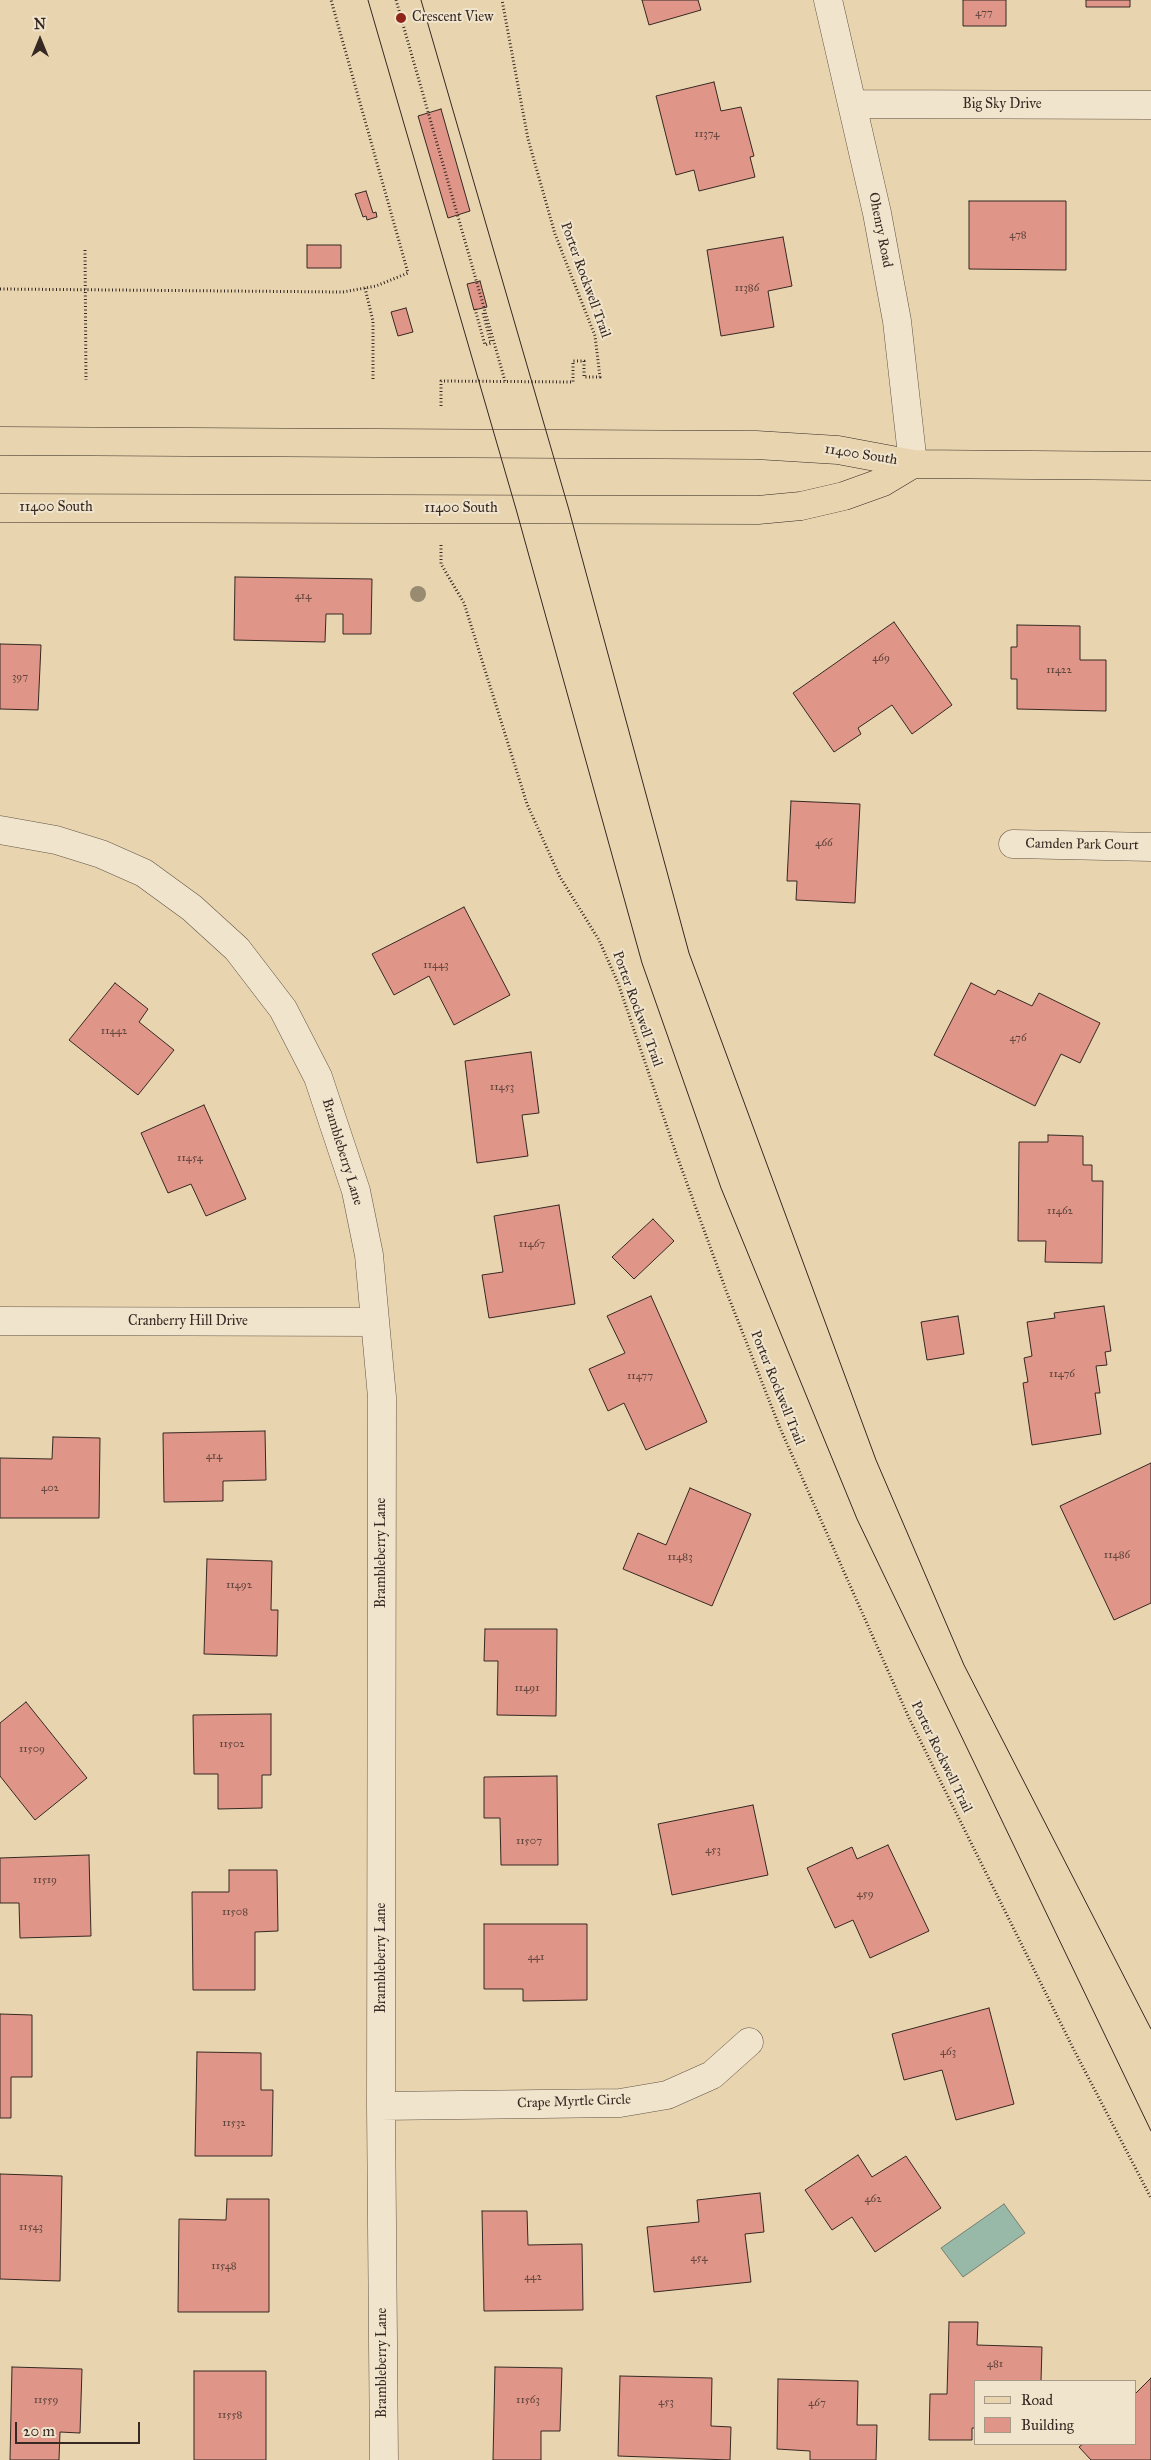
<!DOCTYPE html>
<html>
<head>
<meta charset="utf-8">
<style>
	body { margin:0 }
	#map { position:relative; width:1151px; height:2460px; overflow:hidden; background:#e8d5b0; font-family:"IM FELL Great Primer",serif }
	canvas { display:block }
	.legend { position:absolute; left:974px; top:2380px; width:162px; height:65px; box-sizing:border-box; background:#f0e4cc; border:1px solid #a69988; margin:0; padding:6px 9px; list-style:none; font-size:15px; color:#362822 }
	.legend li { display:flex; align-items:center; gap:10px; height:25px }
	.legend b { width:25px; border:1px solid #a69988 }
	.north { position:absolute; left:15px; top:15px; width:50px; height:50px; -webkit-text-stroke:4px #f0e4cc; paint-order:stroke; rotate:0deg; font-size:14px; font-weight:700; line-height:20px; text-align:center; color:#362822 }
	.north::after { content:''; display:block; margin:auto; width:18px; height:22px; background:#362822; clip-path:polygon(50% 0,100% 100%,50% 72%,0 100%) }
	.scale { position:absolute; left:15px; top:2422px; width:125px; height:22px; box-sizing:border-box; border:2px solid #362822; border-top:0; padding-left:6px; font-size:15px; line-height:18px; white-space:nowrap; color:#362822; -webkit-text-stroke:4px #f0e4cc; paint-order:stroke }
</style>
</head>
<body>
<div id="map">
<canvas width="1151" height="2460"></canvas>
<ul class="legend">
<li><b style="height:6px;background:#e8d5b0"></b>Road</li>
<li><b style="height:14px;background:#df9688"></b>Building</li>
</ul>
<div class="north">N</div>
<div class="scale">20 m</div>
</div>
<script>
const context = document.querySelector('canvas').getContext('2d');
context.lineJoin = 'round';
function fill(path, color) {
  context.fillStyle = color;
  context.fill(path, 'evenodd');
}
function toPath(rows) {
  const path = new Path2D();
  for (const r of rows) {
    path.moveTo(r[0], r[1]);
    for (let i = 2; i < r.length; i += 2) path.lineTo(r[i], r[i + 1]);
  }
  return path;
}
function strokePath(path, color, width, dash) {
  context.strokeStyle = color;
  context.lineWidth = width;
  context.lineCap = dash ? 'butt' : 'round';
  context.setLineDash(dash || []);
  context.stroke(path);
}
function write(font, color, halo, rows, align = 'center') {
  context.font = font + ' "IM FELL Great Primer",serif';
  context.lineWidth = 4;
  context.setLineDash([]);
  context.textBaseline = 'middle';
  context.strokeStyle = halo;
  context.fillStyle = color;
  for (const [text, x, y, turn = 0] of rows) {
    context.save();
    context.translate(x, y);
    context.rotate((+turn || 0) * Math.PI / 180);
    context.textAlign = isNaN(turn) ? turn : align;
    if (halo) context.strokeText(text, 0, 0);
    context.fillText(text, 0, 0);
    context.restore();
  }
}
const water = toPath([
	[1004,2204,1025,2233,963,2277,941,2248,1004,2204]
]);
const building = toPath([
	[642,0,698,0,701,10,649,25,642,0],
	[963,0,1006,0,1006,26,963,26,963,0],
	[1086,0,1130,0,1130,7,1086,7,1086,0],
	[714,82,721,111,741,107,754,156,750,157,755,177,699,191,694,170,676,175,656,96,714,82],
	[441,109,470,211,448,218,418,116,441,109],
	[366,191,373,213,376,212,377,217,367,220,366,216,363,217,355,194,366,191],
	[969,201,1066,201,1066,270,969,269,969,201],
	[783,237,792,286,768,291,774,327,721,336,707,250,783,237],
	[307,245,341,245,341,268,307,268,307,245],
	[480,281,487,307,474,310,467,284,480,281],
	[406,308,413,332,398,336,391,312,406,308],
	[235,577,372,579,371,634,343,634,343,614,326,614,325,642,234,640,235,577],
	[894,622,952,705,912,734,892,705,858,728,861,734,834,752,793,693,894,622],
	[1017,625,1080,626,1080,660,1106,660,1106,711,1017,709,1017,679,1011,679,1011,647,1017,647,1017,625],
	[0,644,41,645,38,710,0,709,0,644],
	[791,801,860,804,855,903,796,900,797,881,787,881,791,801],
	[464,907,510,995,454,1025,429,976,394,995,372,954,464,907],
	[115,983,148,1009,139,1022,174,1050,138,1095,69,1040,115,983],
	[971,983,995,995,998,990,1032,1006,1039,993,1100,1023,1080,1063,1061,1054,1035,1106,934,1055,971,983],
	[531,1052,539,1113,522,1115,528,1156,477,1163,465,1061,531,1052],
	[204,1105,246,1199,206,1216,191,1184,168,1193,141,1133,204,1105],
	[1048,1135,1083,1136,1083,1165,1092,1165,1092,1181,1103,1181,1102,1263,1045,1262,1046,1241,1018,1241,1019,1142,1048,1142,1048,1135],
	[559,1205,575,1304,489,1318,482,1275,503,1272,494,1216,559,1205],
	[653,1219,674,1241,634,1279,612,1257,653,1219],
	[651,1296,707,1422,646,1450,624,1403,608,1411,589,1369,625,1353,607,1316,651,1296],
	[1104,1306,1111,1351,1105,1352,1107,1365,1096,1366,1100,1393,1095,1393,1101,1434,1032,1445,1023,1383,1028,1382,1024,1358,1032,1356,1027,1322,1055,1318,1054,1313,1104,1306],
	[958,1316,964,1354,927,1360,921,1322,958,1316],
	[265,1431,266,1480,223,1481,223,1501,164,1502,163,1433,265,1431],
	[53,1437,100,1438,99,1518,0,1518,0,1458,52,1459,53,1437],
	[1151,1463,1151,1603,1114,1620,1060,1506,1151,1463],
	[690,1488,751,1514,712,1606,623,1569,638,1533,666,1545,690,1488],
	[207,1559,272,1561,271,1610,278,1610,277,1656,204,1654,207,1559],
	[485,1629,557,1629,556,1716,497,1715,498,1661,484,1661,485,1629],
	[26,1702,87,1778,35,1820,0,1776,0,1723,26,1702],
	[271,1714,271,1775,262,1775,262,1808,218,1809,218,1774,194,1774,193,1715,271,1714],
	[557,1776,558,1865,501,1865,500,1818,484,1818,484,1777,557,1776],
	[753,1805,768,1875,672,1895,658,1824,753,1805],
	[888,1845,929,1931,870,1958,853,1920,835,1928,807,1868,852,1847,857,1859,888,1845],
	[89,1855,91,1936,20,1938,19,1903,0,1903,0,1858,89,1855],
	[229,1870,277,1870,278,1931,255,1932,255,1990,193,1990,192,1892,229,1892,229,1870],
	[484,1924,587,1924,587,2000,523,2001,523,1989,484,1989,484,1924],
	[989,2008,1014,2104,956,2120,942,2070,904,2080,892,2034,989,2008],
	[0,2014,32,2015,32,2077,11,2077,11,2118,0,2118,0,2014],
	[197,2052,261,2053,261,2090,273,2090,272,2156,195,2156,197,2052],
	[858,2155,872,2177,906,2156,941,2208,875,2252,852,2217,832,2230,805,2190,858,2155],
	[0,2174,62,2176,60,2281,0,2279,0,2174],
	[760,2193,764,2232,745,2234,751,2282,654,2292,647,2227,699,2222,697,2200,760,2193],
	[227,2199,269,2199,269,2312,178,2312,179,2219,226,2220,227,2199],
	[482,2211,527,2211,528,2245,582,2244,583,2310,484,2311,482,2211],
	[949,2322,978,2322,977,2345,1042,2347,1041,2381,975,2381,975,2428,972,2428,972,2440,929,2440,930,2394,947,2394,949,2322],
	[12,2367,82,2369,80,2433,60,2432,59,2460,10,2460,12,2367],
	[495,2367,562,2368,560,2431,541,2431,541,2460,493,2460,495,2367],
	[194,2371,266,2371,266,2460,194,2460,194,2371],
	[620,2376,712,2378,711,2426,731,2427,730,2460,618,2456,620,2376],
	[1151,2378,1151,2460,1091,2460,1079,2447,1083,2444,1135,2444,1135,2394,1151,2378],
	[778,2379,858,2381,857,2425,877,2425,876,2460,810,2460,810,2451,777,2449,778,2379]
]);
const path = toPath([
	[396,0,505,381],
	[85,250,86,380],
	[365,288,373,321,373,381],
	[0,289,343,292,376,286,408,273,331,0],
	[475,309,485,345,491,343,483,313,485,313],
	[441,406,441,381,573,382,573,361,584,361,584,377,600,377,595,336,555,234,528,139,502,0],
	[441,545,441,564,464,603,527,804,560,877,599,940,618,983,677,1156,727,1293,780,1428,909,1718,1075,2052,1151,2198]
]);
const minor = toPath([
	[828,0,877,213,897,321,913,464],
	[853,104,1151,105],
	[0,830,56,840,101,854,144,873,192,908,237,949,283,1009,318,1077,356,1191,369,1255,382,1397,381,2106,384,2460],
	[1013,844,1151,847],
	[0,1321,375,1322],
	[381,2106,620,2103,667,2095,712,2075,749,2042]
]);
const primary = toPath([
	[0,441,756,445,838,450,913,464,1151,466],
	[0,508,758,510,801,506,844,496,883,482,913,464]
]);
const tram = toPath([
	[368,0,516,509,642,963,721,1188,857,1519,1151,2131],
	[421,0,569,510,689,953,876,1460,964,1665,1151,2029]
]);
const trees = [
	[418,594]
];
const markers = [
	[401,18,6,"#8f2418"]
];
const numberNames = [
	["477",984,13],
	["11374",707,134],
	["478",1018,235],
	["11386",747,288],
	["414",303,596],
	["469",881,658],
	["11422",1059,670],
	["397",20,677],
	["466",824,843],
	["11443",436,965],
	["11442",114,1031],
	["476",1018,1038],
	["11453",502,1087],
	["11454",190,1158],
	["11462",1060,1211],
	["11467",532,1244],
	["11476",1062,1374],
	["11477",640,1376],
	["414",214,1456],
	["402",50,1488],
	["11486",1117,1555],
	["11483",680,1557],
	["11492",239,1585],
	["11491",527,1688],
	["11502",232,1744],
	["11509",32,1749],
	["11507",529,1841],
	["453",713,1850],
	["11519",45,1880],
	["459",865,1894],
	["11508",235,1912],
	["441",536,1957],
	["463",948,2052],
	["11532",234,2123],
	["462",873,2199],
	["11543",31,2227],
	["454",699,2258],
	["11548",224,2266],
	["442",533,2277],
	["481",995,2364],
	["11559",46,2400],
	["11563",528,2400],
	["453",666,2402],
	["467",817,2403],
	["11558",230,2415]
];
const poiNames = [
	["Crescent View",412,18]
];
const streetNames = [
	["Big Sky Drive",1002,105],
	["Ohenry Road",880,230,79],
	["Porter Rockwell Trail",585,280,70],
	["11400 South",861,455,9],
	["11400 South",56,508],
	["11400 South",461,509],
	["Camden Park Court",1082,845,1],
	["Porter Rockwell Trail",637,1009,70],
	["Brambleberry Lane",342,1152,73],
	["Cranberry Hill Drive",188,1322],
	["Porter Rockwell Trail",777,1388,68],
	["Brambleberry Lane",382,1553,-90],
	["Porter Rockwell Trail",941,1757,64],
	["Brambleberry Lane",382,1958,-90],
	["Crape Myrtle Circle",574,2102,-2],
	["Brambleberry Lane",383,2363,-90]
];
fill(water, '#98b9a7');
strokePath(water, '#717f72', 1);
fill(building, '#df9688');
strokePath(building, '#362822', 1);
strokePath(minor, '#625346', 29);
strokePath(primary, '#362822', 29);
strokePath(path, '#362822', 3, [1, 2.5]);
strokePath(minor, '#f0e4cc', 28);
strokePath(primary, '#e8d5b0', 28);
strokePath(tram, '#362822', 1);
context.fillStyle = '#988b71';
for (const [x, y] of trees) {
  context.beginPath();
  context.arc(x, y, 8, 0, 2 * Math.PI);
  context.fill();
}
for (const [x, y, r, color] of markers) {
  const dot = new Path2D();
  dot.arc(x, y, r, 0, 2 * Math.PI);
  context.fillStyle = color;
  context.fill(dot);
  strokePath(dot, '#f0e4cc', 2);
}
write('11px', '#60443c', null, numberNames);
write('14px', '#362822', '#f0e4cc', poiNames, 'left');
write('14px', '#362822', '#f0e4cc', streetNames);
</script>
</body>
</html>
